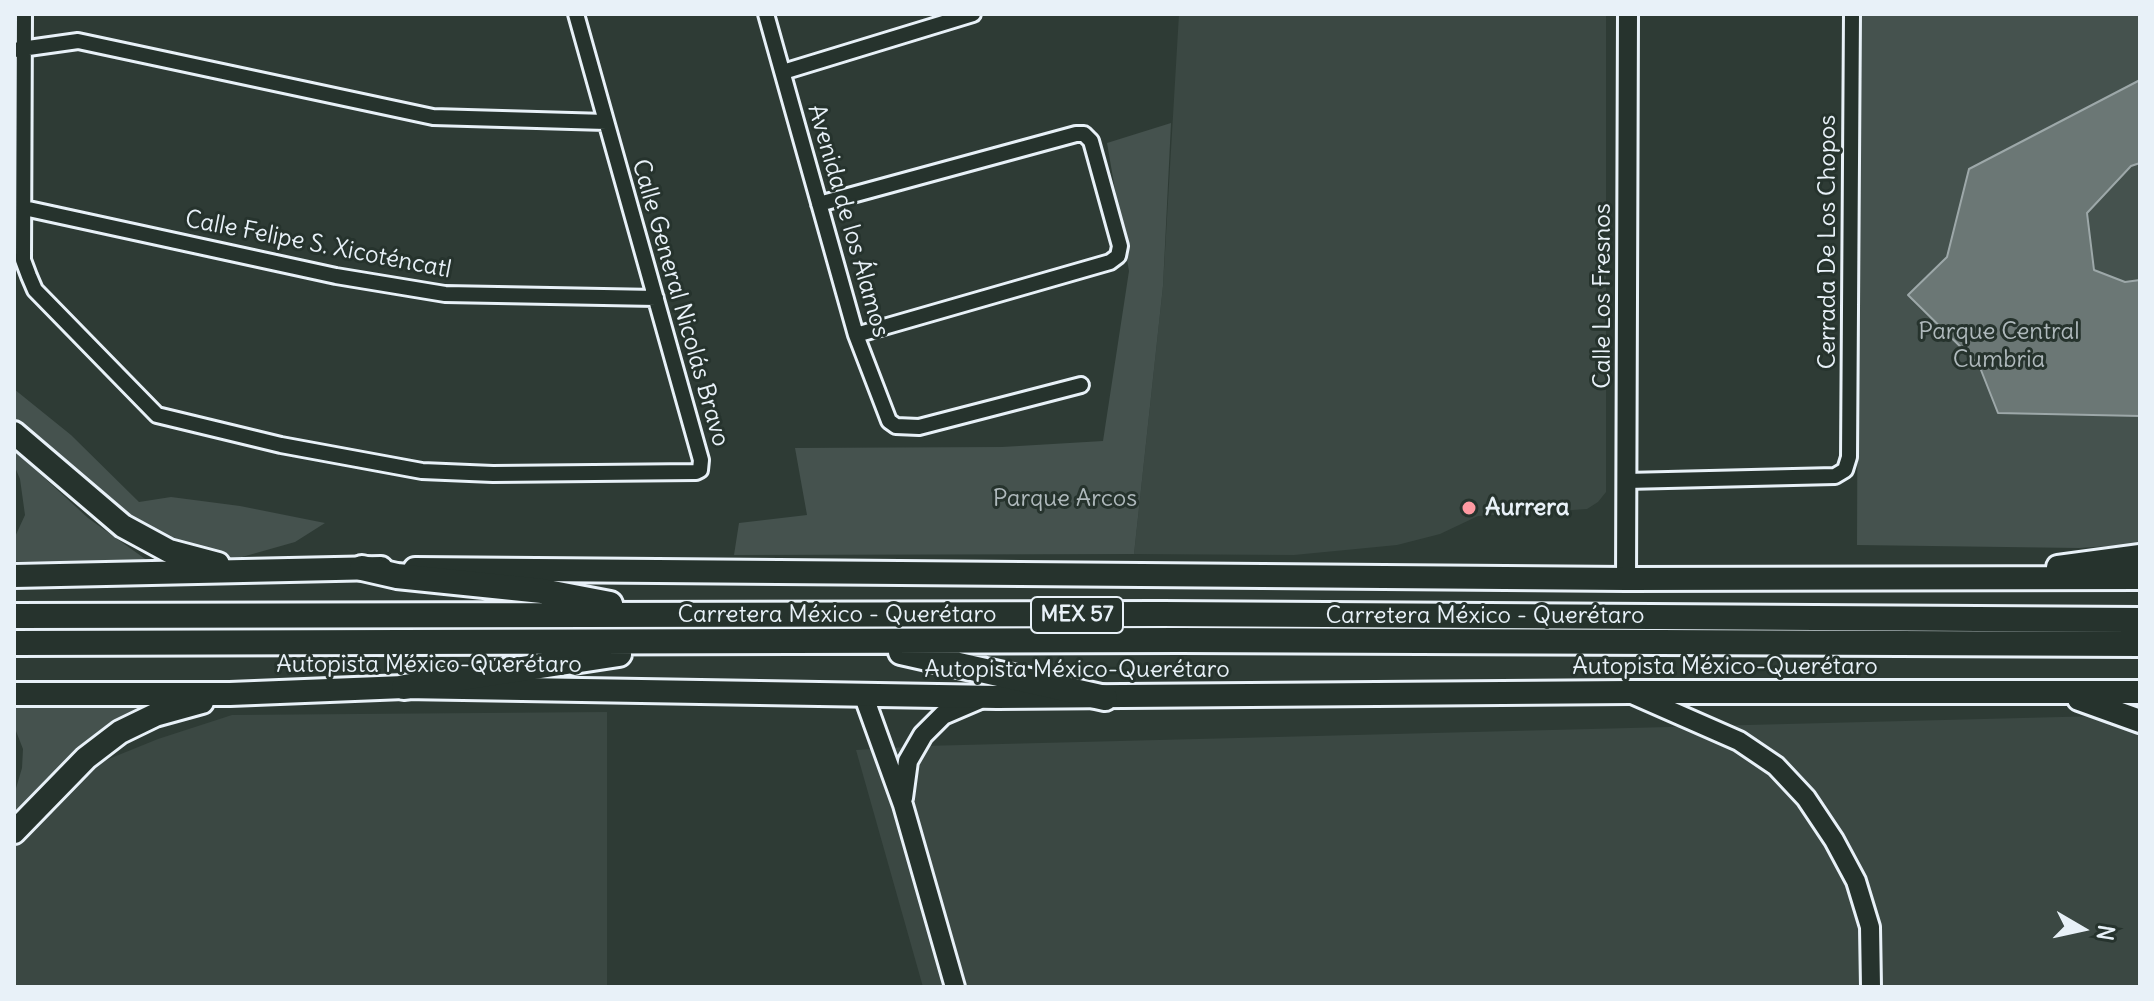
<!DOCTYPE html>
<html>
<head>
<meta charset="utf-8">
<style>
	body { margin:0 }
	#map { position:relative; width:2154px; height:1001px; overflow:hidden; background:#2e3b35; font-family:Delius,sans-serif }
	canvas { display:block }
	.frame { position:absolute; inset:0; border:16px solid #e8f1f8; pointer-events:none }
	.north { position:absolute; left:2042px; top:889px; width:80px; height:80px; -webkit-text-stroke:6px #26332d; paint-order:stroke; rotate:99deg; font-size:22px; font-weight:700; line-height:32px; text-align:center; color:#e8f1f8 }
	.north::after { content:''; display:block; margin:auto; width:28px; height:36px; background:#e8f1f8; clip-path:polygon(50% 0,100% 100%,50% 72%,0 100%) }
</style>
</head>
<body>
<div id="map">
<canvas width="2154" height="1001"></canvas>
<div class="frame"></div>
<div class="north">N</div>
</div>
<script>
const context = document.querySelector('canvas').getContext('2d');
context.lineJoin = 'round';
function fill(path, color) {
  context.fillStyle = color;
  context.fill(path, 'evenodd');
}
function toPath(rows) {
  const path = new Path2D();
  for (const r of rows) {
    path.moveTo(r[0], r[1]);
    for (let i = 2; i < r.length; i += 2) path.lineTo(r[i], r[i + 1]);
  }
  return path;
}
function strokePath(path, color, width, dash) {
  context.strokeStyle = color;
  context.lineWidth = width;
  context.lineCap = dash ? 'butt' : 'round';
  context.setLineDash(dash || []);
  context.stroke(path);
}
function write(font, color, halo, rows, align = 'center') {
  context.font = font + ' Delius,sans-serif';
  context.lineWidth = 6;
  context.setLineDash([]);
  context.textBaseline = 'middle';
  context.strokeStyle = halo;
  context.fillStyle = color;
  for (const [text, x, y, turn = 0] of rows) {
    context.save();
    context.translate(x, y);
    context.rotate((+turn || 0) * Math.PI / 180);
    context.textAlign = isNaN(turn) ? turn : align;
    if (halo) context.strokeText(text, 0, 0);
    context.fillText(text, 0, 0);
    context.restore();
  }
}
const built = toPath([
	[1179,14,1606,14,1606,492,1598,502,1587,509,1478,516,1440,534,1397,545,1294,555,1134,554,1163,286],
	[607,712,607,987,14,987,14,842,79,771,158,739,232,715],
	[2140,715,2140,987,923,987,856,750,923,746]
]);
const green = toPath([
	[1859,14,2140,14,2140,544,2079,548,1857,545],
	[1171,123,1163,286,1134,554,734,555,739,523,807,515,795,448,1002,447,1103,441,1129,271,1107,143],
	[14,389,71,435,139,502,171,497,240,506,325,523,295,542,242,557,213,557,174,545,131,522,20,425,14,419],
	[14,450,88,518,148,561,14,561,14,539,25,515,20,479,14,465],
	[14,705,72,707,162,705,127,714,49,776,14,814,14,795,22,768,23,749,14,726]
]);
const water = toPath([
	[2140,80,2140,163,2131,166,2087,213,2094,270,2125,282,2140,280,2140,416,1998,413,1979,365,1908,295,1947,257,1969,169,2140,80]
]);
const minor = toPath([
	[24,14,23,260,29,276,35,290,157,415,281,445,422,471,493,474,696,472,700,470,701,460,576,14],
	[766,14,856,335,889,421,896,426,919,427,1081,385],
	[14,50,78,41,433,117,606,122],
	[783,72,973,14],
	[819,204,1076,134,1084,134,1091,141,1120,246,1118,256,1110,262,856,335],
	[24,208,336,276,445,294,656,298],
	[1626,481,1835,476,1845,470,1849,457,1852,14]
]);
const tertiary = toPath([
	[1626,579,1628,14],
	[863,694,903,805,955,987],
	[1632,694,1739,741,1776,766,1806,798,1834,840,1856,881,1870,927,1871,987],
	[903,798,908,761,923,735,943,715,978,700]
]);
const primary = toPath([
	[14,433,123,526,169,551,218,564],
	[2058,567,2140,556],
	[415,569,1626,579,2140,578],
	[14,576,381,568],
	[14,694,230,694,404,687,997,697,1629,692,2140,692],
	[2079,699,2140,721],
	[14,832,86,758,120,732,155,715,202,702]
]);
const trunk = toPath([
	[362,568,397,576,542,591,610,604],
	[14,616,1162,614,2140,620],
	[14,643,1180,640,2140,644],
	[901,652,1105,698],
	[404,687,619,654]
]);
const markers = [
	[1469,508,8,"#ff9aa2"]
];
const shields = [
	[1077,615,92]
];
const shieldNames = [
	["MEX 57",1077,615]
];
const streetNames = [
	["Avenida de los Álamos",848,221,74],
	["Cerrada De Los Chopos",1828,242,-90],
	["Calle Felipe S. Xicoténcatl",318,245,11],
	["Calle Los Fresnos",1603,296,-90],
	["Calle General Nicolás Bravo",680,303,74],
	["Carretera México - Querétaro",837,615],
	["Carretera México - Querétaro",1485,616],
	["Autopista México-Querétaro",429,665],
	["Autopista México-Querétaro",1725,667],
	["Autopista México-Querétaro",1077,670]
];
const parkNames = [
	["Parque Central",1999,332],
	["Cumbria",1999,360],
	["Parque Arcos",1065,499]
];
const poiNames = [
	["Aurrera",1485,508]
];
fill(built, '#3b4843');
fill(green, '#45524e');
fill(water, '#6b7775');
strokePath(water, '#9da8a9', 2);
strokePath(minor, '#e8f1f8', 20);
strokePath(tertiary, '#e8f1f8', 24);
strokePath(primary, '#e8f1f8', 28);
strokePath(trunk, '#e8f1f8', 30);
strokePath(minor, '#26332d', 14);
strokePath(tertiary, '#26332d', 18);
strokePath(primary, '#26332d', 22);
strokePath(trunk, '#26332d', 24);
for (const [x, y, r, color] of markers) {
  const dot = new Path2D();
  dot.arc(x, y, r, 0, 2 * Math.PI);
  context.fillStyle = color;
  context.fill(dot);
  strokePath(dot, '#26332d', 3);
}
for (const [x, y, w] of shields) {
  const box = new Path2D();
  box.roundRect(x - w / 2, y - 18, w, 36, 6);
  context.fillStyle = '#26332d';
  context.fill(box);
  strokePath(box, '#e8f1f8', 2);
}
write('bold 22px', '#e8f1f8', null, shieldNames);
write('24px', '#e8f1f8', '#26332d', streetNames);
write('24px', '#afb9bc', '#26332d', parkNames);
write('bold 24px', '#e8f1f8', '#26332d', poiNames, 'left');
</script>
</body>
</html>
